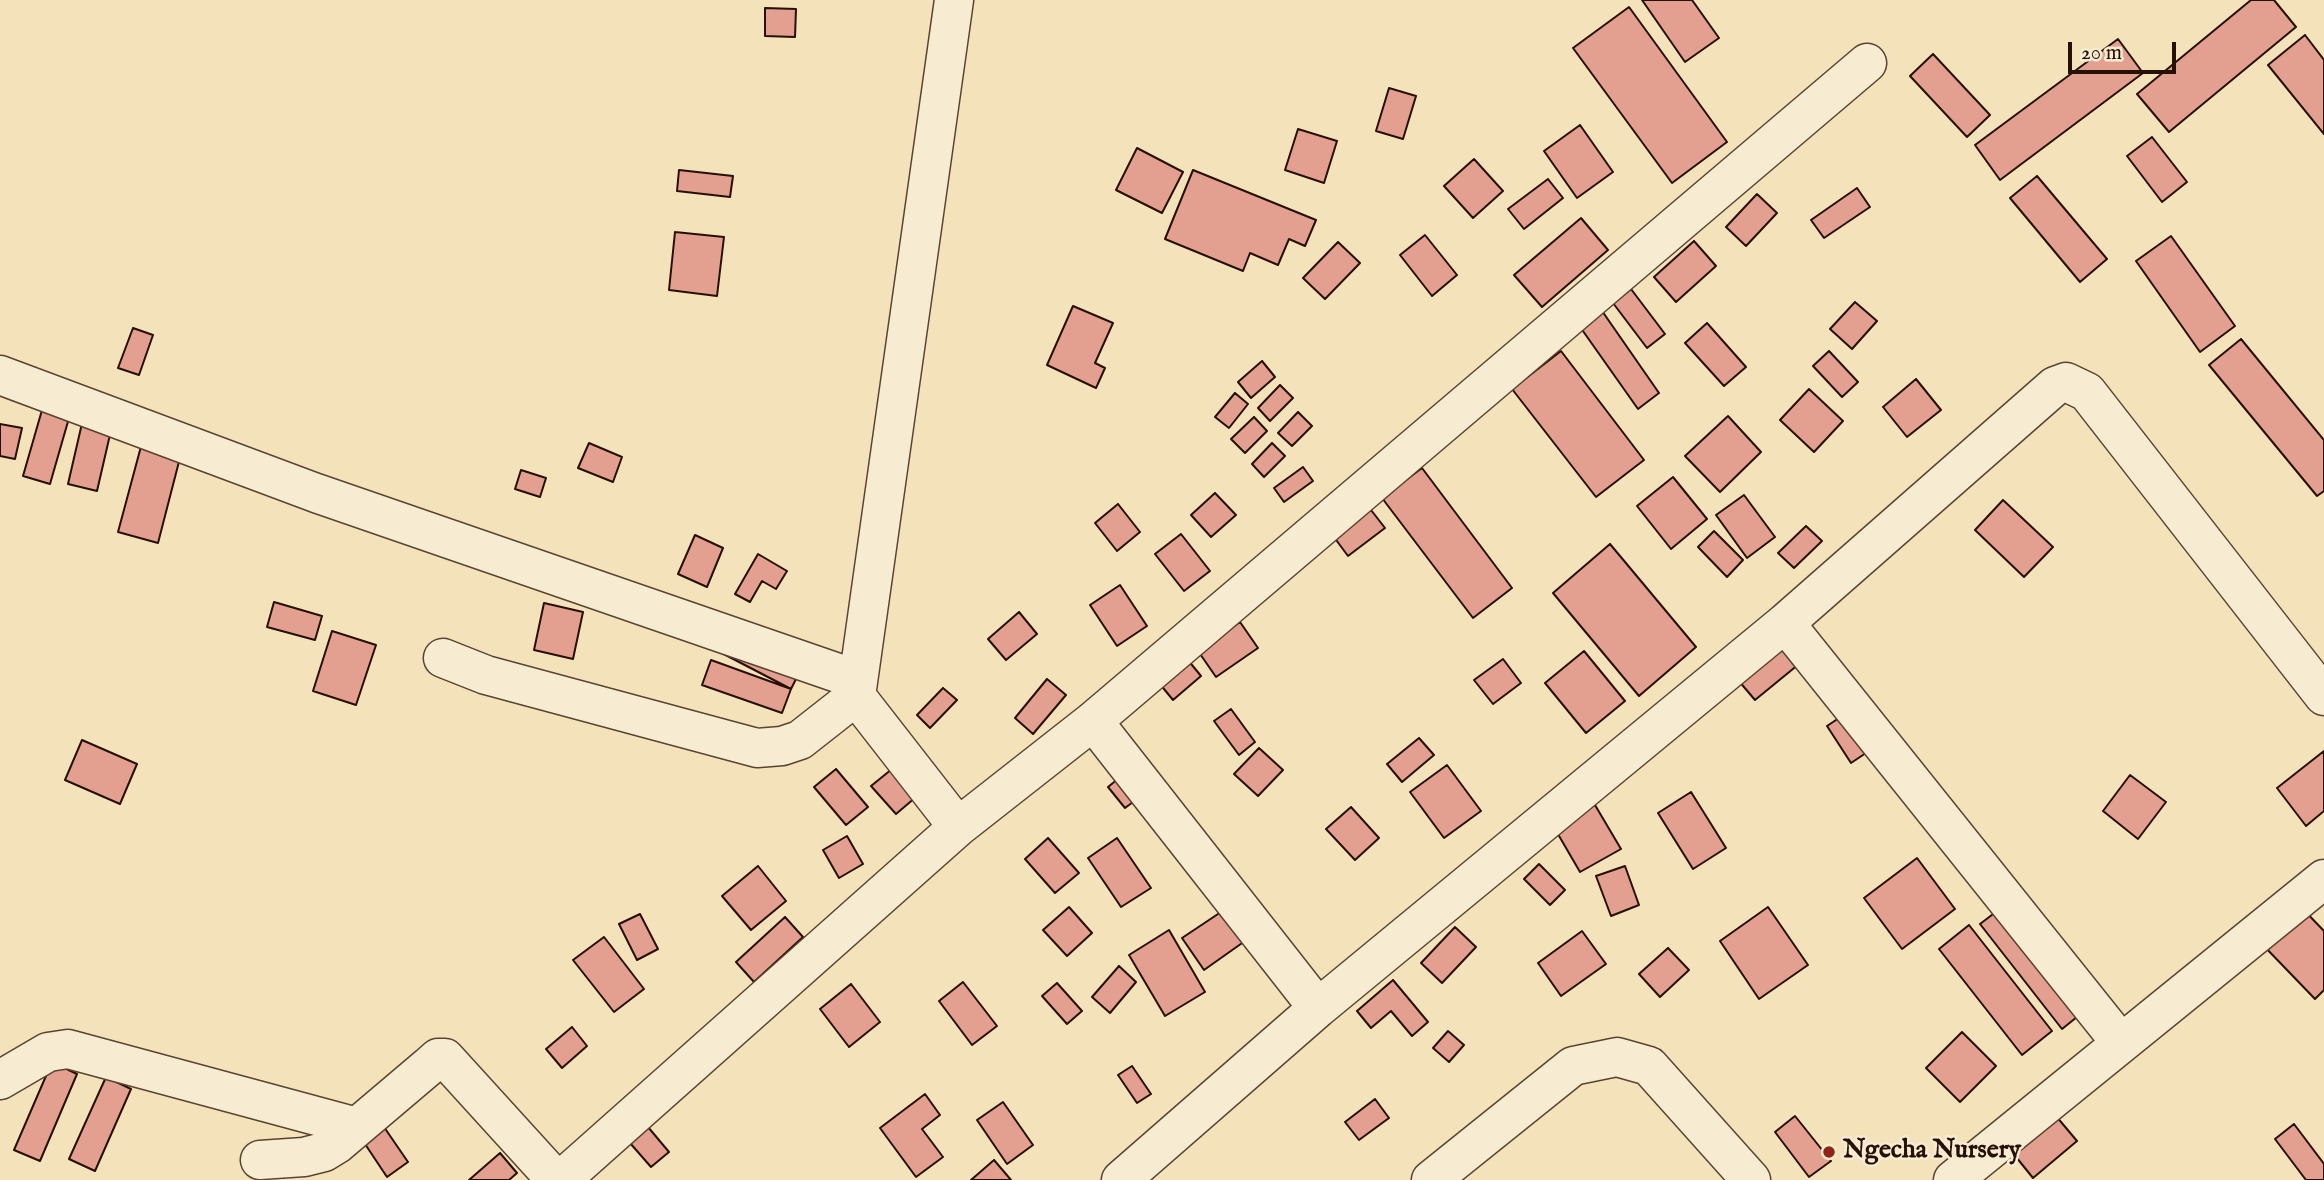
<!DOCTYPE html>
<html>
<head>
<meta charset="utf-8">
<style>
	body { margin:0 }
	#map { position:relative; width:2324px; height:1180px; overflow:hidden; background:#f3e2ba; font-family:"IM FELL English",serif }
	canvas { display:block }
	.scale { position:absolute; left:2068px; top:42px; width:108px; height:32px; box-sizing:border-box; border:4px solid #261004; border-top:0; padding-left:9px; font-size:21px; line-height:24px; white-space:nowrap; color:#261004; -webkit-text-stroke:5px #f7ecd2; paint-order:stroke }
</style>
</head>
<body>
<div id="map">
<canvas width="2324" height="1180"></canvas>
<div class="scale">20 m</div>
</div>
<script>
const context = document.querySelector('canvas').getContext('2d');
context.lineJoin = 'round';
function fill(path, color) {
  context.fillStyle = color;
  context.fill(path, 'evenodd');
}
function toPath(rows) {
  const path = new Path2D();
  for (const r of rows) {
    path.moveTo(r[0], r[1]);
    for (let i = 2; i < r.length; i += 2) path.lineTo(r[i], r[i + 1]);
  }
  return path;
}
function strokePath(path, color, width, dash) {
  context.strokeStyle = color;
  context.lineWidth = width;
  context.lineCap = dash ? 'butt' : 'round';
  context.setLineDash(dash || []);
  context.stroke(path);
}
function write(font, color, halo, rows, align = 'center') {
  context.font = font + ' "IM FELL English",serif';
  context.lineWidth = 5;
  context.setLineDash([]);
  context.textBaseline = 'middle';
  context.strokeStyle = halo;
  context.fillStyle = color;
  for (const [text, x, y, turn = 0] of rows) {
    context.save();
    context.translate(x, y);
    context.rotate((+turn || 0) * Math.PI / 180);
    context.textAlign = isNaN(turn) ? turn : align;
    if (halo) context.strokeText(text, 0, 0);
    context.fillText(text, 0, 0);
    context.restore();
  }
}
const building = toPath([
	[1642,0,1692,0,1719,38,1685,62,1642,0],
	[2251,0,2274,0,2296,27,2169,132,2137,94,2251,0],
	[1629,7,1727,142,1672,183,1573,48,1629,7],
	[765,8,796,9,795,37,765,36,765,8],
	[2305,35,2324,60,2324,134,2268,65,2305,35],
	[2118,39,2143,73,2000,180,1975,145,2118,39],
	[1933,54,1990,115,1967,137,1910,76,1933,54],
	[1389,88,1416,96,1403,139,1376,131,1389,88],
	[1580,125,1613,172,1577,198,1544,151,1580,125],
	[1298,129,1337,141,1324,183,1285,170,1298,129],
	[2152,137,2187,182,2162,202,2127,156,2152,137],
	[1137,148,1183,172,1162,213,1116,190,1137,148],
	[1474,159,1503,191,1473,218,1444,186,1474,159],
	[679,170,733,176,730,197,677,191,679,170],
	[1193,170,1316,220,1305,246,1289,239,1278,265,1250,253,1243,271,1165,239,1193,170],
	[2037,176,2107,259,2080,282,2010,198,2037,176],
	[1548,179,1563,198,1524,229,1508,209,1548,179],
	[1857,188,1870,207,1824,238,1811,220,1857,188],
	[1757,194,1777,213,1746,246,1726,227,1757,194],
	[1581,218,1608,250,1542,307,1514,275,1581,218],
	[675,232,724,237,717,296,669,290,675,232],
	[1425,235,1457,275,1432,296,1400,255,1425,235],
	[2171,236,2235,326,2200,352,2136,261,2171,236],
	[1694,241,1716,266,1676,302,1654,277,1694,241],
	[1338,242,1360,263,1325,299,1303,278,1338,242],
	[1631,289,1665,334,1647,348,1613,303,1631,289],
	[1855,302,1877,321,1852,349,1830,329,1855,302],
	[1073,306,1113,323,1095,363,1105,368,1096,388,1047,365,1073,306],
	[1600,308,1659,393,1638,409,1578,324,1600,308],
	[1707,323,1746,367,1724,386,1685,343,1707,323],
	[133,328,153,335,139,375,118,368,133,328],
	[2241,339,2324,440,2324,491,2317,496,2209,365,2241,339],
	[1561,351,1644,460,1596,497,1512,389,1561,351],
	[1829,351,1858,382,1842,397,1813,366,1829,351],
	[1262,361,1275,377,1251,398,1238,382,1262,361],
	[1916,379,1941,410,1907,437,1883,407,1916,379],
	[1280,385,1293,398,1270,421,1258,408,1280,385],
	[1809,389,1843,421,1814,452,1780,420,1809,389],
	[1235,393,1248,404,1229,428,1215,417,1235,393],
	[42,410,69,418,50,484,23,476,42,410],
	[1298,412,1312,426,1292,446,1278,433,1298,412],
	[1728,416,1761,452,1720,492,1685,456,1728,416],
	[1254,417,1267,431,1245,453,1231,439,1254,417],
	[83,419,112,426,97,491,68,484,83,419],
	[0,424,22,428,15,459,0,456,0,424],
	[143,439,182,450,158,543,118,532,143,439],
	[589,443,622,457,613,482,578,468,589,443],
	[1272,443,1285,456,1264,477,1252,464,1272,443],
	[1303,467,1313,481,1284,502,1274,488,1303,467],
	[1422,468,1512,588,1473,618,1382,498,1422,468],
	[521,470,546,478,540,497,515,489,521,470],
	[1673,477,1707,519,1671,549,1637,506,1673,477],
	[1215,493,1236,515,1211,537,1191,515,1215,493],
	[1744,495,1775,537,1747,558,1716,515,1744,495],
	[2003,500,2053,547,2024,577,1975,530,2003,500],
	[1364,501,1385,528,1348,556,1328,529,1364,501],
	[1118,504,1140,532,1117,551,1095,523,1118,504],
	[1806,526,1822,541,1794,568,1778,553,1806,526],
	[1714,531,1743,560,1727,577,1698,547,1714,531],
	[1181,534,1210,571,1184,591,1155,554,1181,534],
	[695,535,723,548,707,587,678,574,695,535],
	[1610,544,1696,647,1639,696,1553,593,1610,544],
	[758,554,787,571,776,589,762,581,750,602,735,594,758,554],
	[1120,585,1147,626,1117,646,1090,605,1120,585],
	[274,602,322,616,315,640,267,627,274,602],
	[544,603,583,612,573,659,534,650,544,603],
	[1019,612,1037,634,1006,660,988,639,1019,612],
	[1240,622,1258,648,1216,677,1198,651,1240,622],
	[332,631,376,645,356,705,313,691,332,631],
	[1781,643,1799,664,1755,700,1738,680,1781,643],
	[714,649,798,675,791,689,714,649],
	[1584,651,1625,701,1586,733,1545,683,1584,651],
	[1183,654,1201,676,1173,700,1155,678,1183,654],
	[1503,659,1521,683,1493,704,1474,680,1503,659],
	[711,660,791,689,782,713,702,685,711,660],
	[1047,679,1066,695,1033,734,1015,718,1047,679],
	[943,688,957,700,930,728,917,715,943,688],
	[1231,709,1255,742,1239,755,1214,721,1231,709],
	[1845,714,1869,751,1851,763,1827,726,1845,714],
	[1419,738,1434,755,1402,782,1387,764,1419,738],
	[82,740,137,764,120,804,65,780,82,740],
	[1259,748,1283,770,1258,796,1234,774,1259,748],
	[2324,751,2324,811,2306,826,2277,788,2324,751],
	[1447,765,1481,811,1444,838,1410,792,1447,765],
	[836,769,868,807,846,825,814,787,836,769],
	[892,769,916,797,896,814,871,786,892,769],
	[1124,774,1141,796,1125,808,1108,787,1124,774],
	[2130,775,2166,802,2138,839,2103,811,2130,775],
	[1691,792,1726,848,1693,869,1658,813,1691,792],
	[1595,805,1621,849,1580,872,1555,829,1595,805],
	[1351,807,1379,838,1355,860,1326,829,1351,807],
	[847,836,863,864,839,878,823,850,847,836],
	[1048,838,1079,873,1055,893,1025,859,1048,838],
	[1117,838,1151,888,1121,907,1088,858,1117,838],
	[1917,858,1955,909,1902,949,1864,898,1917,858],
	[1539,864,1565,890,1550,905,1524,879,1539,864],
	[758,866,786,901,751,930,722,896,758,866],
	[1625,866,1639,905,1611,916,1596,876,1625,866],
	[2300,906,2324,931,2324,990,2315,999,2261,943,2300,906],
	[1069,907,1092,933,1067,956,1043,930,1069,907],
	[1768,907,1808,965,1759,999,1720,941,1768,907],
	[2001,908,2082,1013,2062,1029,1980,924,2001,908],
	[1224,910,1245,941,1204,970,1182,938,1224,910],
	[640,914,658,949,637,960,619,924,640,914],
	[785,917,803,937,754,982,736,962,785,917],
	[1969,925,2052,1031,2022,1055,1939,949,1969,925],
	[1455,927,1476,947,1442,983,1421,963,1455,927],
	[1169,930,1205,992,1165,1016,1129,955,1169,930],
	[1582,931,1606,964,1561,996,1538,963,1582,931],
	[604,937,644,989,614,1012,573,960,604,937],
	[1668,948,1689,970,1660,997,1639,974,1668,948],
	[1119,966,1136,982,1110,1013,1092,997,1119,966],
	[1393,980,1428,1022,1412,1036,1391,1011,1371,1028,1357,1011,1393,980],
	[963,982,997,1026,972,1045,939,1001,963,982],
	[1057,983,1082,1011,1067,1024,1042,996,1057,983],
	[851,984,880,1022,849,1047,820,1009,851,984],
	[572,1027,587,1046,562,1068,546,1049,572,1027],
	[1448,1031,1464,1045,1449,1062,1433,1048,1448,1031],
	[1962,1032,1996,1066,1960,1102,1926,1068,1962,1032],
	[52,1062,77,1074,40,1161,14,1150,52,1062],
	[1132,1066,1151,1094,1137,1103,1118,1075,1132,1066],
	[106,1077,131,1089,95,1171,69,1159,106,1077],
	[925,1094,940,1115,922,1129,943,1157,916,1177,880,1128,925,1094],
	[1375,1099,1389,1118,1359,1140,1345,1122,1375,1099],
	[1003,1102,1033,1145,1007,1164,977,1120,1003,1102],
	[1795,1116,1831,1161,1809,1177,1775,1132,1795,1116],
	[2056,1116,2077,1141,2033,1178,2012,1152,2056,1116],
	[2294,1124,2324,1164,2324,1180,2306,1180,2275,1139,2294,1124],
	[384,1127,408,1162,387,1177,363,1141,384,1127],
	[648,1127,669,1152,651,1167,630,1143,648,1127],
	[500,1153,517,1173,509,1180,469,1180,500,1153],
	[994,1160,1011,1180,971,1180,994,1160]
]);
const minor = toPath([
	[954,0,856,696,958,827],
	[0,375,316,493,858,680],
	[1785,623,2121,1043],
	[443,658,486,675,757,748,782,746,800,740,856,696],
	[1093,721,1318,1008],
	[0,1080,48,1052,68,1049,357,1127],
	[260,1160,304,1157,324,1152,337,1144,429,1066,438,1058,445,1058,556,1180],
	[561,1180,958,827,1093,721,1867,63],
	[1121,1180,1318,1008,1785,623,2055,386,2066,382,2087,392,2324,696],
	[1431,1180,1573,1066,1617,1057,1649,1066,1751,1180],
	[1953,1180,2324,879]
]);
const markers = [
	[1829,1152,7,"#8f2418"]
];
const poiNames = [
	["Ngecha Nursery",1843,1152]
];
fill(building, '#e39f8f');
strokePath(building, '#261004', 2);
strokePath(minor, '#594432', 41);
strokePath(minor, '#f7ecd2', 38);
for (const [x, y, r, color] of markers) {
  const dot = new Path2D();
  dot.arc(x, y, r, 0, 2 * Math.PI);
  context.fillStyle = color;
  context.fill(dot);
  strokePath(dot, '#f7ecd2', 2.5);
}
write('bold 26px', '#261004', '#f7ecd2', poiNames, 'left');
</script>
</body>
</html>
